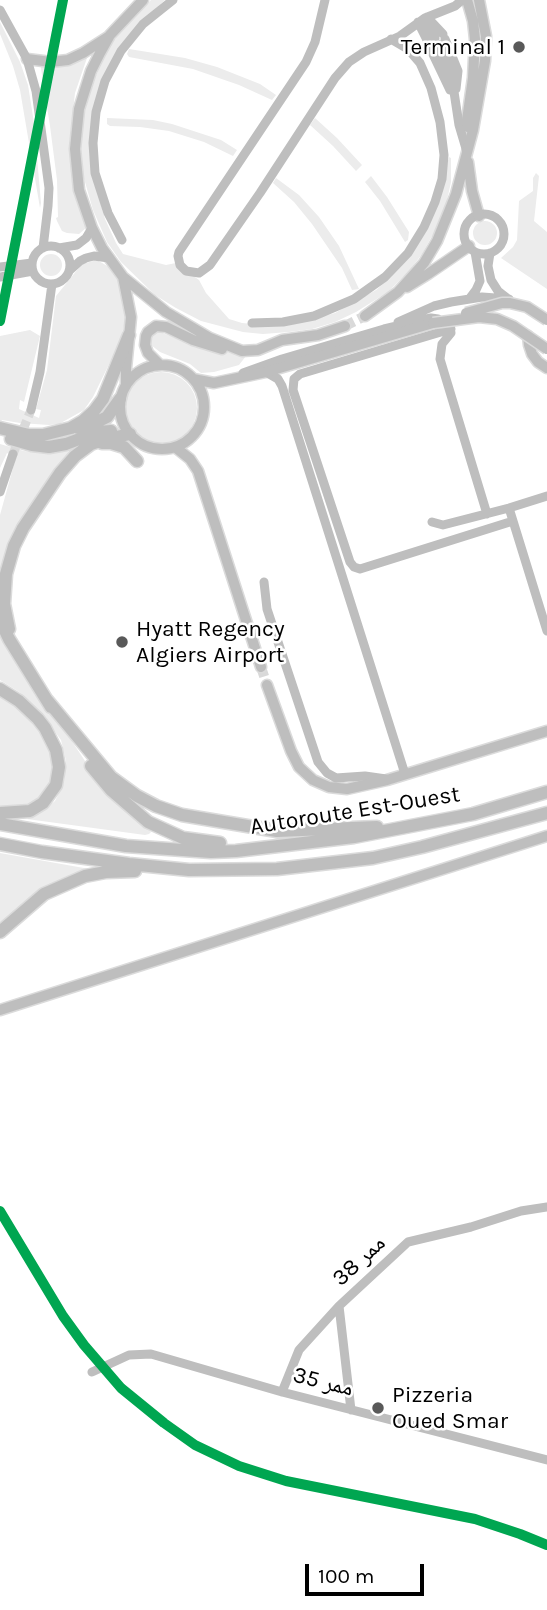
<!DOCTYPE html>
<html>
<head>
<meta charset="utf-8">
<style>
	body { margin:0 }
	#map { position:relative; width:547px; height:1610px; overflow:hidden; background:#fff; font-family:Karla,sans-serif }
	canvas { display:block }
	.scale { position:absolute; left:305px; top:1564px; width:119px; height:32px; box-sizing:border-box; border:4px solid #000; border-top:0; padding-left:9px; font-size:21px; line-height:24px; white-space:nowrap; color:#000; -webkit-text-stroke:5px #fff; paint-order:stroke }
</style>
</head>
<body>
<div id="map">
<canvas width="547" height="1610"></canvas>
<div class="scale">100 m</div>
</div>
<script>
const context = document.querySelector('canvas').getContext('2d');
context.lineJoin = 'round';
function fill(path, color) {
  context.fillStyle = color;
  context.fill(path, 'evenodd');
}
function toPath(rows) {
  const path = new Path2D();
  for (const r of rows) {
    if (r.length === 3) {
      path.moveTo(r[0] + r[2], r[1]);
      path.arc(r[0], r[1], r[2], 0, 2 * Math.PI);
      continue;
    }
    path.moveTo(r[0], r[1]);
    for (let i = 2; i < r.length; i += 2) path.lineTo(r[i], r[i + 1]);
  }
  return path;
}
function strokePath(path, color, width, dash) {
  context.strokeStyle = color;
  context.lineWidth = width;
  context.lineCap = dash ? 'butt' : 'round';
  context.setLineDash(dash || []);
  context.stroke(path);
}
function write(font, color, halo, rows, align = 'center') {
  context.font = font + ' Karla,"Noto Naskh Arabic",sans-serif';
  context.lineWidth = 5;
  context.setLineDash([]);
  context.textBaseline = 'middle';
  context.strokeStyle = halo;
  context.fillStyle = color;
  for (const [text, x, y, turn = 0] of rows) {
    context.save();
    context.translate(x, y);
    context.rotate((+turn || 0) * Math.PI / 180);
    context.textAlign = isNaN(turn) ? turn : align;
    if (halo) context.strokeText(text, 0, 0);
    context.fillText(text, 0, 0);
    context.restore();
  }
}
const green = toPath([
	[151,0,165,0,135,28,118,49,93,117,98,194,105,219,116,243,123,254,166,265,176,263,199,280,206,293,229,319,242,323,265,325,310,320,335,313,376,290,391,277,440,192,449,157,451,158,451,182,446,205,441,220,422,254,410,270,388,292,356,312,335,322,312,329,289,332,263,334,243,332,201,321,176,308,155,295,121,262,107,242,93,210,83,175,80,141,81,127,86,99,107,50,123,28],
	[0,22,20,62,28,85,34,123,41,203,40,208,20,90,13,66,0,34],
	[129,49,185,58,217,67,260,84,276,95,272,100,239,85,193,69,129,57,127,54],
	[88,55,75,93,69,147,72,175,75,193,86,225,86,228,79,234,67,233,62,231,57,221,56,218,58,217,57,180,50,126,40,62],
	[107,118,153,120,172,124,221,140,237,150,233,156,204,142,169,131,140,127,110,126,107,124],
	[315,118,337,138,362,165,356,171,333,146,310,125],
	[536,173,539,176,534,221,547,232,547,289,501,258,513,247,517,240,519,201,533,191,533,178],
	[371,176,387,197,409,232,408,240,405,242,380,201,365,182],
	[276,178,299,195,319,217,339,246,359,289,352,290,342,268,312,224,294,202,273,183],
	[485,233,12],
	[51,265,11],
	[97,260,109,267,122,284,126,318,120,342,93,397,84,410,59,424,49,425,20,423,2,420,0,423,0,336,30,330,40,336,24,402,20,400,19,409,39,418,41,410,36,409,47,370,56,296,82,264],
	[160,332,194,345,246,356,239,365,214,372,201,373,190,364,160,352,151,345,150,337,154,333],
	[161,408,36],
	[78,442,22,528,0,602,0,515,16,457,7,453,0,468,0,444,24,451,50,454,60,451],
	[0,633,87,764,151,832,149,834,145,835,27,819,45,809,55,801,64,783,66,761,61,740,41,713,19,692,0,680],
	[0,692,24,708,53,745,54,784,33,805,0,811],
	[0,853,95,870,0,927]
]);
const minorTunnel = toPath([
	[13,454,31,410]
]);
const majorTunnel = toPath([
	[345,326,365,316],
	[261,667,267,685]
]);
const minor = toPath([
	[325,0,315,42,306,62,179,252,178,256,180,265,186,271,199,273,210,265,260,193,335,78,349,62,364,52,400,36,425,18,455,6,462,0],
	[0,10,27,59,36,91,49,188,48,206,43,248],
	[427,17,443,34],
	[426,21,435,38],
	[418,22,428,42],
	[445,39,458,71,456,89],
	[438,44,451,72,459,125,467,152],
	[430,48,450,90],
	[484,234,20],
	[122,240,108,213,95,173,93,143,96,112,105,81,121,51,143,24,173,0],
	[51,265,19],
	[59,248,77,245,86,238,92,228],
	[490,253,488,266,491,280,498,291,507,298],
	[0,267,32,263],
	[69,271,80,261,86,258,94,256,109,258],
	[0,277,33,271],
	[470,298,476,290,480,281,475,252],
	[398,322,434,306,451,302,482,297,509,299],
	[252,323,283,322,314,316,354,299,385,277,408,253,424,227,435,202,442,179,444,155,440,122,431,88,420,63,408,49,391,39],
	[450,327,451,333,442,344,440,359,487,514],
	[451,329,300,374,294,379,293,390,350,562,354,567,360,569,513,521],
	[266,372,278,379,282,386,405,774],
	[243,373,282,359,384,329,431,318,438,319],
	[31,410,40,372,52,284],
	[0,492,13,454],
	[509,508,547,631],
	[432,522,443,525,509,508,547,496],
	[264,582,267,609,318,762,327,773,336,778,365,776,386,779],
	[339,1306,351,1410],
	[92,1372,129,1355,151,1354,282,1392,547,1460],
	[282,1392,299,1350,339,1306,408,1242,471,1227,521,1211,547,1207]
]);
const major = toPath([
	[143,0,110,35,100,53,91,71,79,109,75,149,79,190,92,228,102,248,123,277,166,312,210,338,242,351,258,350,282,340,318,335,345,326],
	[467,0,473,21,475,39,473,78,467,120,468,127,473,130],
	[27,59,51,62,68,60,83,53,108,37],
	[468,162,472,191,479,216],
	[123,277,131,317,126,368,126,385],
	[407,287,428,274,469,246],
	[365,316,398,292,424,263,437,241,456,194,473,130,485,61,486,36,479,0],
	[528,336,529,345,532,354,538,362,547,368],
	[162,407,42],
	[160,365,148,353,145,345,146,336,148,332,156,326,166,327,193,340,222,349],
	[193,379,214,383,266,372,433,323],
	[175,447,190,459,198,471,261,667],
	[267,685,291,751,299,767,313,780,329,787,347,789,387,780,547,731],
	[0,1010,547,836]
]);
const highway = toPath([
	[0,428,29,435,43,435,71,428,83,421,94,411,103,399,129,335],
	[78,428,93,424,107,417,120,399],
	[11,439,32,445,49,447,66,444,98,432,111,431],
	[102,443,111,443,124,447,137,461],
	[0,620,9,639,51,707],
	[9,629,4,604,6,574,14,546,23,528,60,473,75,456,91,444,102,440,130,434],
	[0,689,19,701,38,719,45,728,56,750,59,767,56,785,43,803,30,811,0,813],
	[47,700,111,777,137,796,156,806,182,815,277,831,377,827],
	[91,766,111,790,148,822,183,838,220,843],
	[0,824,126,846,211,852,236,851,354,837,416,825,473,814,547,792],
	[0,844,42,852,129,864,189,870,277,869,373,858,422,847,547,813],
	[0,932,44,894,85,876,106,872,135,871]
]);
const majorBridge = toPath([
	[466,313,502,303,510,303,527,307,547,320],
	[433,323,479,317,497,319,513,326,547,349]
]);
const rail1 = toPath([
	[0,321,63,0],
	[0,1211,63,1316,84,1345,121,1388,164,1423,195,1445,239,1466,286,1481,475,1519,520,1534,547,1545]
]);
const markers = [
	[519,47,7,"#595959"],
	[122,642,7,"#595959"],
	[378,1408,7,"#595959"]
];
const poiNames = [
	["Terminal 1",505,47,"right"],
	["Hyatt Regency",136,629],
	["Algiers Airport",136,655],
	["Pizzeria",392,1395],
	["Oued Smar",392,1421]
];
const streetNames = [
	["Autoroute Est-Ouest",355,811,-9],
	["ممر 38",359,1261,-43],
	["ممر 35",323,1382,14]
];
fill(green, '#ececec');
strokePath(minorTunnel, '#d9d9d9', 9, [9, 4.5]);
strokePath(majorTunnel, '#d9d9d9', 10, [10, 5]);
strokePath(major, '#dbdbdb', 13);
strokePath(highway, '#dbdbdb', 15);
strokePath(minor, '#bebebe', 9);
strokePath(major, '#bebebe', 10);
strokePath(highway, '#bebebe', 12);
strokePath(majorBridge, '#dbdbdb', 13, []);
strokePath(majorBridge, '#bebebe', 10);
strokePath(rail1, '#00a651', 10);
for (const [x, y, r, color] of markers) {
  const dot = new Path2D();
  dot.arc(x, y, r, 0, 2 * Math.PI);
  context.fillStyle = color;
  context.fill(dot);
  strokePath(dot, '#fff', 2.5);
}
write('23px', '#000', '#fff', poiNames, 'left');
write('23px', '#000', '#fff', streetNames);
</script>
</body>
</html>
